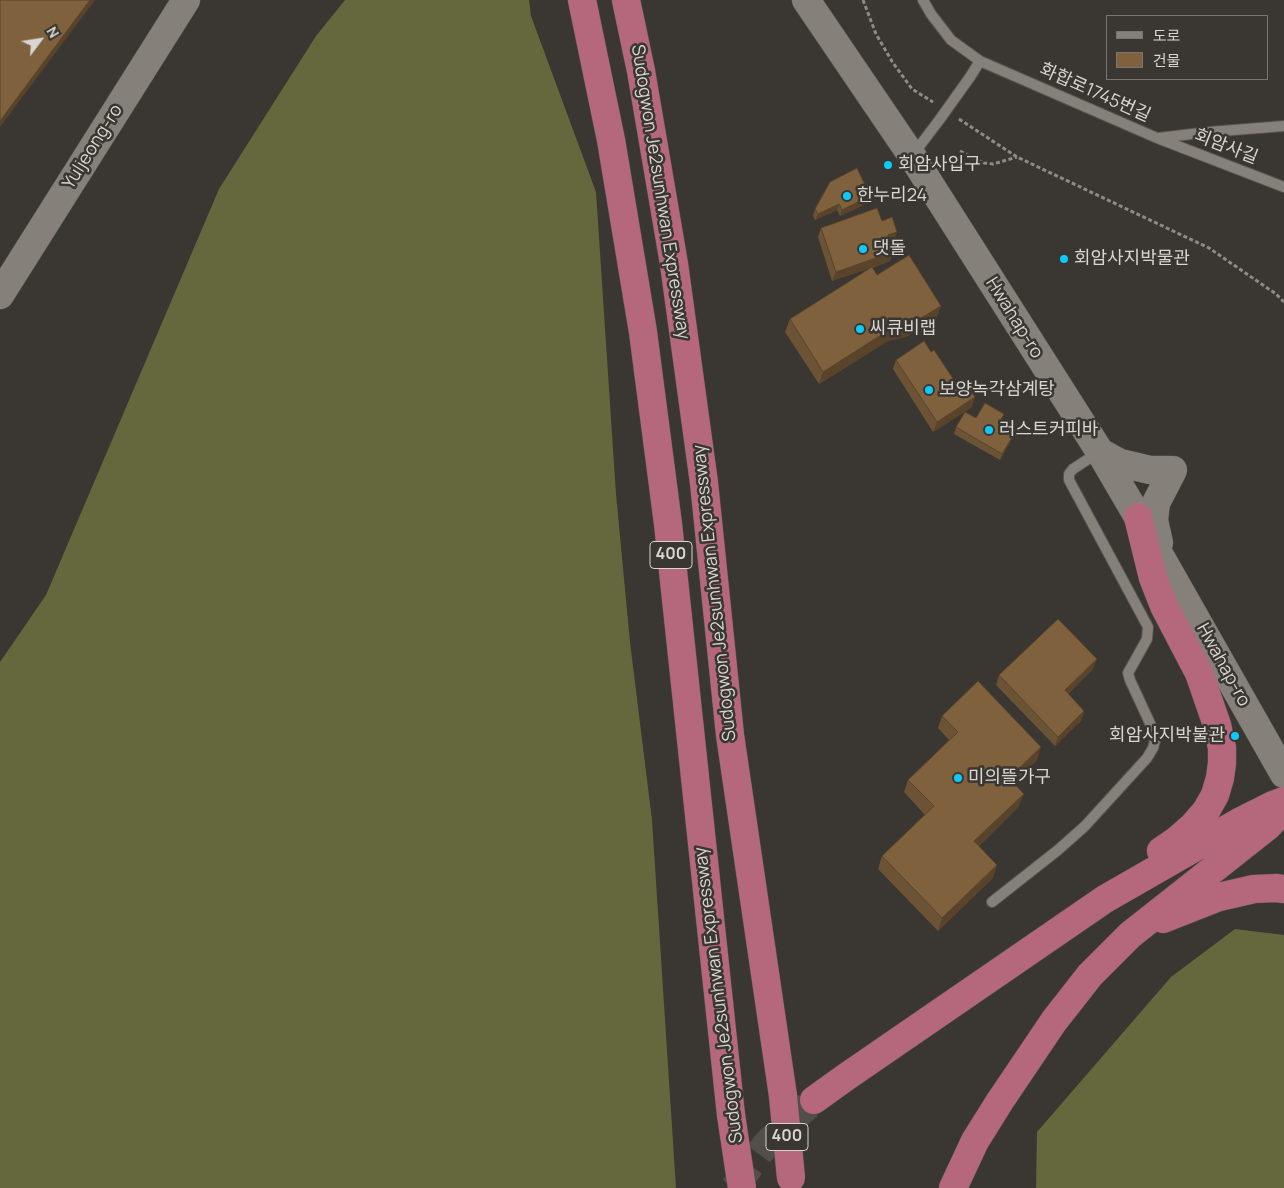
<!DOCTYPE html>
<html>
<head>
<meta charset="utf-8">
<style>
	body { margin:0 }
	#map { position:relative; width:1284px; height:1188px; overflow:hidden; background:#3a3631; font-family:Manrope,"Noto Sans KR",sans-serif }
	canvas { display:block }
	.legend { position:absolute; left:1106px; top:15px; width:162px; height:65px; box-sizing:border-box; background:#3a3631; border:1px solid #797671; margin:0; padding:6px 9px; list-style:none; font-size:15px; color:#d8d5d2 }
	.legend li { display:flex; align-items:center; gap:10px; height:25px }
	.legend b { width:25px; border:1px solid #797671 }
	.north { position:absolute; left:15px; top:15px; width:50px; height:50px; -webkit-text-stroke:4px #3a3631; paint-order:stroke; rotate:59deg; font-size:14px; font-weight:700; line-height:20px; text-align:center; color:#d8d5d2 }
	.north::after { content:''; display:block; margin:auto; width:18px; height:22px; background:#d8d5d2; clip-path:polygon(50% 0,100% 100%,50% 72%,0 100%) }
</style>
</head>
<body>
<div id="map">
<canvas width="1284" height="1188"></canvas>
<ul class="legend">
<li><b style="height:6px;background:#85807a"></b>도로</li>
<li><b style="height:14px;background:#7f613e"></b>건물</li>
</ul>
<div class="north">N</div>
</div>
<script>
const context = document.querySelector('canvas').getContext('2d');
context.lineJoin = 'round';
function fill(path, color) {
  context.fillStyle = color;
  context.fill(path, 'evenodd');
}
function toPath(rows) {
  const path = new Path2D();
  for (const r of rows) {
    path.moveTo(r[0], r[1]);
    for (let i = 2; i < r.length; i += 2) path.lineTo(r[i], r[i + 1]);
  }
  return path;
}
function strokePath(path, color, width, dash) {
  context.strokeStyle = color;
  context.lineWidth = width;
  context.lineCap = dash ? 'butt' : 'round';
  context.setLineDash(dash || []);
  context.stroke(path);
}
function write(font, color, halo, rows, align = 'center') {
  context.font = font + ' Manrope,"Noto Sans KR",sans-serif';
  context.lineWidth = 5;
  context.setLineDash([]);
  context.textBaseline = 'middle';
  context.strokeStyle = halo;
  context.fillStyle = color;
  for (const [text, x, y, turn = 0] of rows) {
    context.save();
    context.translate(x, y);
    context.rotate((+turn || 0) * Math.PI / 180);
    context.textAlign = isNaN(turn) ? turn : align;
    if (halo) context.strokeText(text, 0, 0);
    context.fillText(text, 0, 0);
    context.restore();
  }
}
const forest = toPath([
	[345,0,529,0,531,16,596,192,616,494,630,642,652,820,676,1188,0,1188,0,662,46,595,219,189,316,36],
	[1235,929,1284,935,1284,1188,1036,1188,1037,1132,1171,977]
]);
const motorwayTunnel = toPath([
	[734,1188,767,1143,814,1100]
]);
const path = toPath([
	[863,0,876,34,893,63,912,89,933,102],
	[959,119,1017,157,1209,248,1276,294,1284,302],
	[960,151,984,163,993,164,1017,157]
]);
const service = toPath([
	[923,0,931,14,951,40,980,61,1157,138,1284,187],
	[970,77,980,61],
	[1158,138,1209,132,1284,126],
	[912,156,940,119],
	[992,902,1058,850,1085,826,1147,758,1153,748,1155,741,1154,732,1130,680,1128,673,1147,639,1148,627,1069,480,1069,474,1073,469,1099,452]
]);
const secondary = toPath([
	[806,0,912,156,1100,452,1138,517,1284,774],
	[0,295,186,0],
	[1100,452,1120,463,1133,466,1150,470,1173,470,1156,503,1154,520,1159,543]
]);
const motorway = toPath([
	[582,0,611,140,643,332,668,524,731,1115],
	[626,0,641,71,674,264,704,483,730,735,783,1096],
	[1138,517,1153,578,1164,606,1199,673,1217,725,1222,748,1222,763,1220,778,1215,795,1206,811,1193,826,1177,840,1161,851],
	[1163,919,1219,897,1254,889,1276,888,1284,889],
	[814,1100,846,1077,1105,899,1241,821,1273,805,1284,801],
	[953,1188,975,1141,1000,1101,1054,1021,1090,975,1130,935,1268,826,1283,810]
]);
const serviceBridge = toPath([
	[940,119,970,77]
]);
const motorwayBridge = toPath([
	[783,1096,791,1178],
	[731,1115,742,1188]
]);
const wall = toPath([
	[830,182,868,203,840,216,837,210,815,220,813,216,815,209],
	[821,228,897,232,893,242,890,243,893,252,890,261,872,268,877,275,941,306,936,318,906,337,888,341,819,384,785,332,790,319,870,268,832,281,818,237],
	[931,352,956,383,972,407,933,432,893,369,896,360],
	[976,418,1014,435,1000,460,954,434,956,427],
	[1093,669,1068,694,1084,711,1081,721,1055,746,996,685,999,675],
	[942,716,1037,760,1013,783,1019,806,979,846,993,878,938,931,878,869,882,856,925,815,904,792,908,780,949,740,938,728]
]);
const shadedWall = toPath([
	[90,0,95,0,0,127,0,121],
	[870,196,868,203,840,216,842,210],
	[839,204,837,210,815,220,818,214],
	[897,232,893,242,884,245,888,235],
	[893,252,890,261,832,281,836,272],
	[941,306,936,318,906,337,888,341,819,384,823,372,892,328],
	[975,397,972,407,933,432,937,422],
	[1017,429,1014,435,1000,460,1002,454],
	[1097,659,1093,669,1061,700,1065,690],
	[1084,711,1081,721,1055,746,1058,737],
	[1041,747,1037,760,1004,791,1009,778],
	[1024,794,1019,806,970,854,974,841],
	[997,865,993,878,938,931,942,918]
]);
const building = toPath([
	[0,0,90,0,0,121,0,0],
	[857,168,870,196,842,210,839,204,818,214,815,209,830,182,857,168],
	[877,208,882,221,892,217,897,232,888,235,893,252,836,272,821,228,877,208],
	[909,255,941,306,911,324,892,328,823,372,790,319,872,267,877,275,909,255],
	[924,341,931,352,934,350,956,383,963,379,975,397,937,422,896,360,924,341],
	[985,403,1004,414,1001,420,1017,429,1002,454,956,427,965,412,976,418,985,403],
	[1058,619,1097,659,1065,690,1084,711,1058,737,999,675,1058,619],
	[978,681,1041,747,1009,778,1024,794,974,841,997,865,942,918,882,856,934,806,908,780,958,732,942,716,978,681]
]);
const markers = [
	[888,165,5,"#0ccafa"],
	[847,196,5,"#0ccafa"],
	[863,249,5,"#0ccafa"],
	[1064,259,5,"#0ccafa"],
	[860,329,5,"#0ccafa"],
	[929,390,5,"#0ccafa"],
	[989,430,5,"#0ccafa"],
	[1235,736,5,"#0ccafa"],
	[958,778,5,"#0ccafa"]
];
const shields = [
	[671,555,42],
	[787,1137,42]
];
const shieldNames = [
	["400",671,555],
	["400",787,1137]
];
const streetNames = [
	["화합로1745번길",1095,93,24],
	["Yuljeong-ro",93,147,-58],
	["회암사길",1226,147,21],
	["Sudogwon Je2sunhwan Expressway",660,192,81],
	["Hwahap-ro",1014,318,58],
	["Sudogwon Je2sunhwan Expressway",715,593,-96],
	["Hwahap-ro",1223,665,61],
	["Sudogwon Je2sunhwan Expressway",719,995,-97]
];
const poiNames = [
	["회암사입구",898,165],
	["한누리24",857,196],
	["댓돌",873,249],
	["회암사지박물관",1074,259],
	["씨큐비랩",870,329],
	["보양녹각삼계탕",939,390],
	["러스트커피바",999,430],
	["회암사지박불관",1225,736,"right"],
	["미의뜰가구",968,778]
];
fill(forest, '#64683c');
strokePath(motorwayTunnel, '#524e49', 28, [28, 14]);
strokePath(service, '#585450', 12);
strokePath(secondary, '#585450', 29);
strokePath(motorway, '#585450', 29);
strokePath(path, '#8e8b87', 3, [4, 2.5]);
strokePath(service, '#85807a', 10);
strokePath(secondary, '#85807a', 28);
strokePath(motorway, '#b5687b', 28);
strokePath(serviceBridge, '#585450', 12, []);
strokePath(motorwayBridge, '#585450', 29, []);
strokePath(serviceBridge, '#85807a', 10);
strokePath(motorwayBridge, '#b5687b', 28);
fill(wall, '#6d5335');
fill(shadedWall, '#59442b');
fill(building, '#7f613e');
strokePath(building, '#59442b', 1);
for (const [x, y, r, color] of markers) {
  const dot = new Path2D();
  dot.arc(x, y, r, 0, 2 * Math.PI);
  context.fillStyle = color;
  context.fill(dot);
  strokePath(dot, '#3a3631', 2);
}
for (const [x, y, w] of shields) {
  const box = new Path2D();
  box.roundRect(x - w / 2, y - 13.5, w, 27, 4);
  context.fillStyle = '#3a3631';
  context.fill(box);
  strokePath(box, '#d8d5d2', 1);
}
write('bold 16px', '#d8d5d2', null, shieldNames);
write('18px', '#d8d5d2', '#3a3631', streetNames);
write('18px', '#d8d5d2', '#3a3631', poiNames, 'left');
</script>
</body>
</html>
